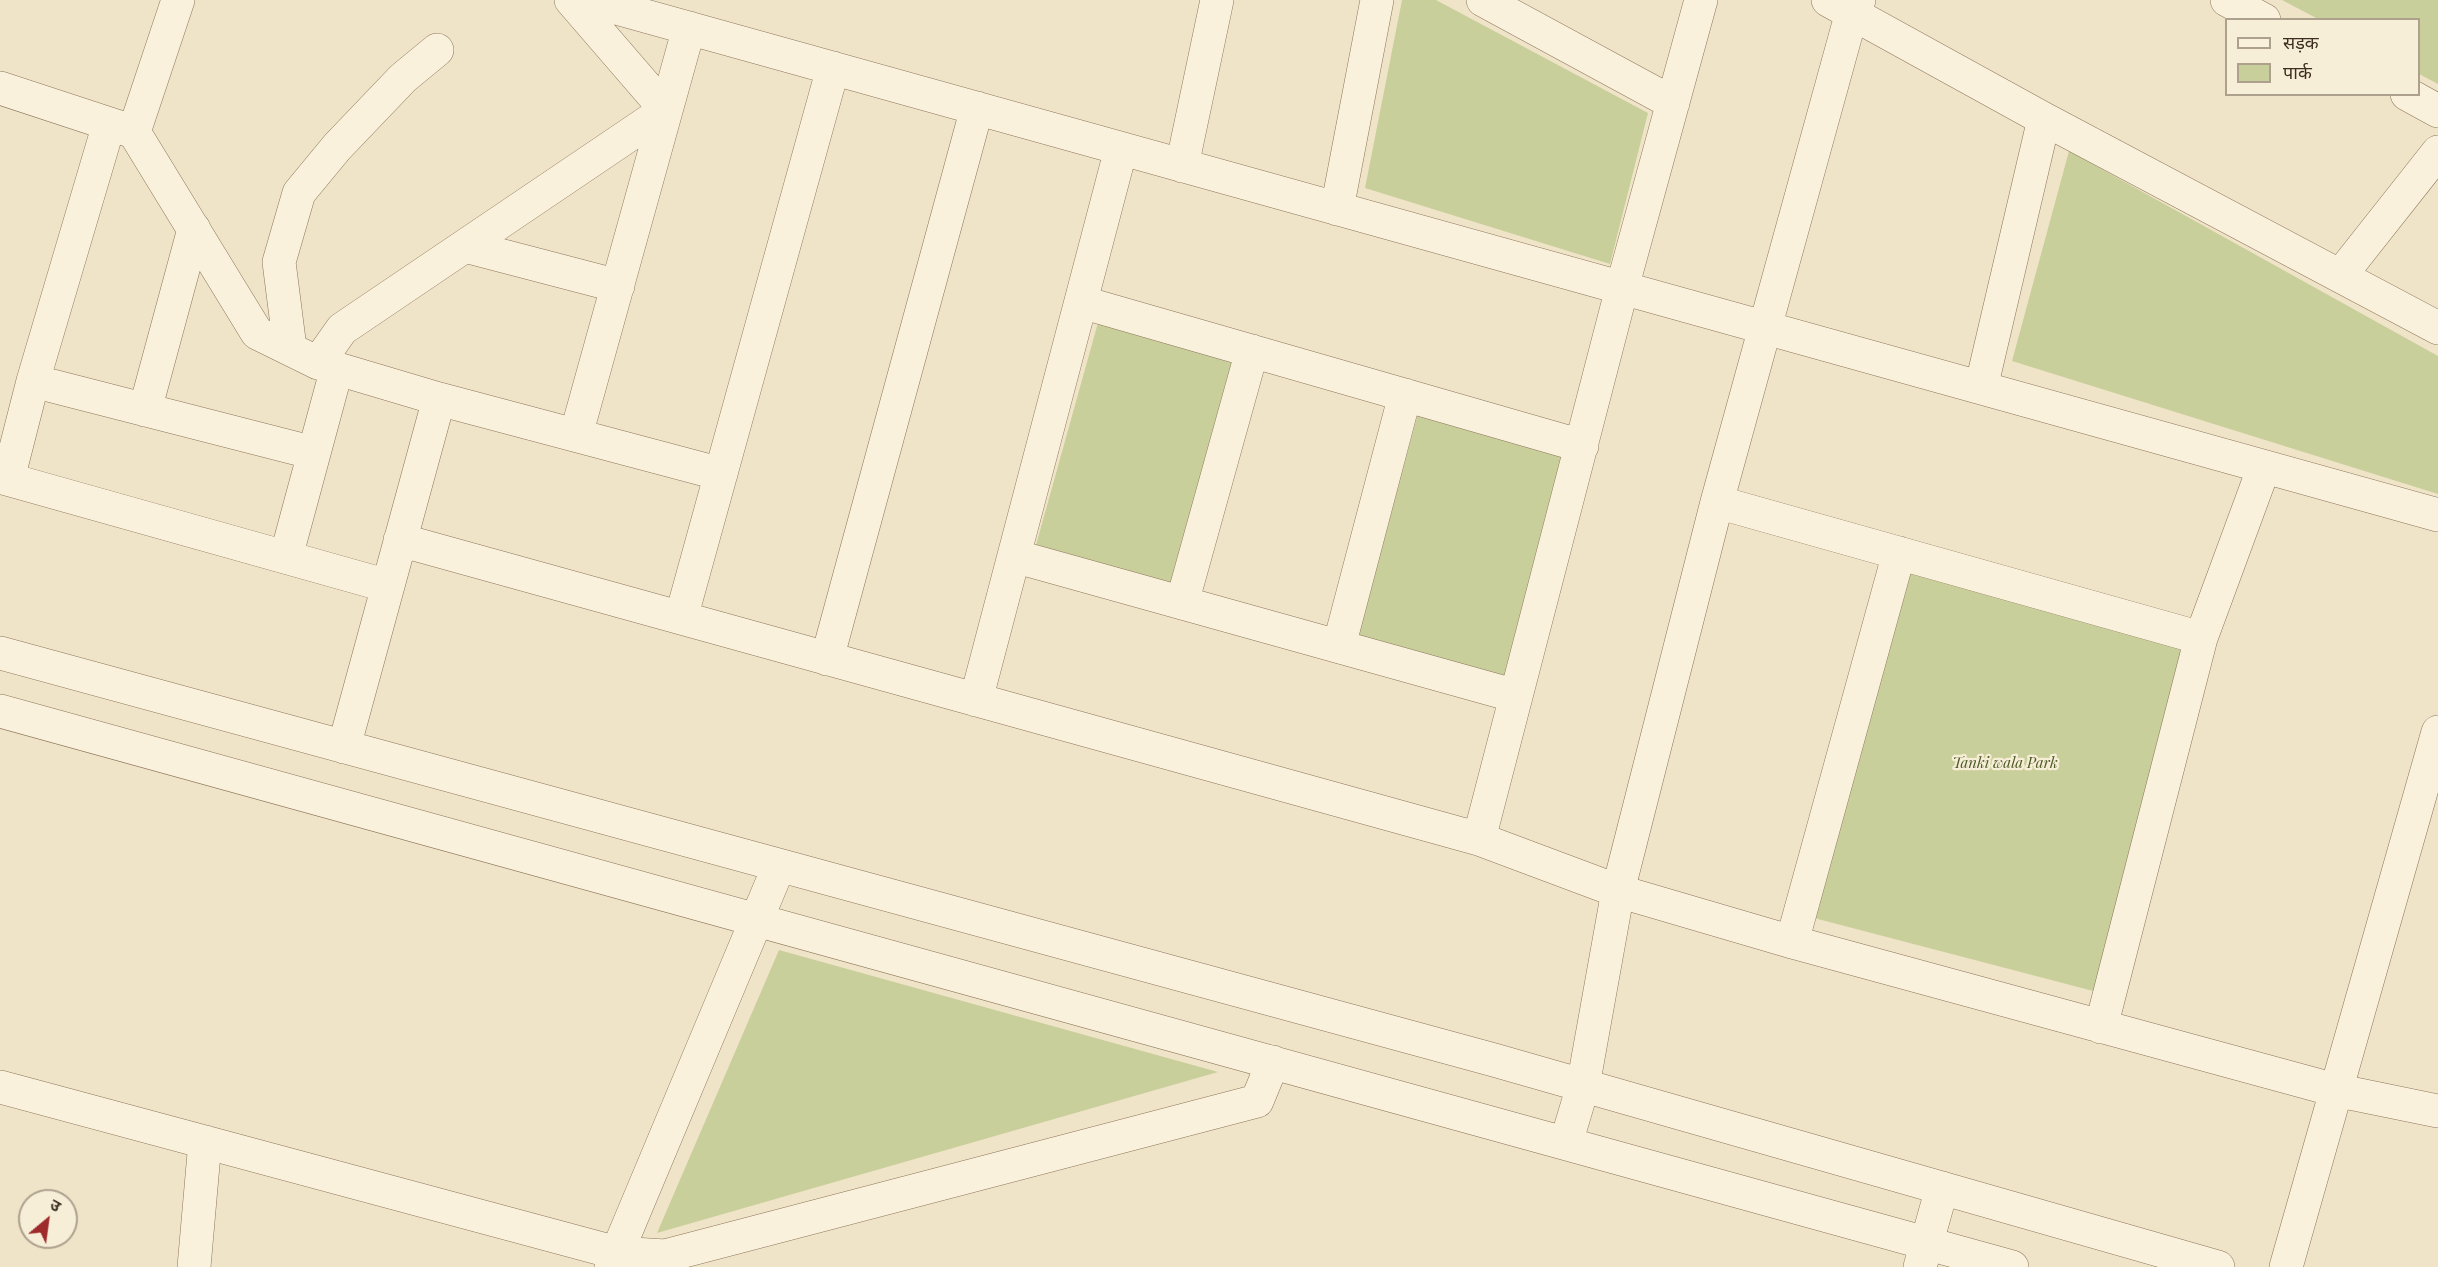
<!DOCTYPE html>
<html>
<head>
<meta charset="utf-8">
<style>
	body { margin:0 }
	#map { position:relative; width:2438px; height:1267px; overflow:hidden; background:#f0e4c8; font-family:"Playfair Display","Noto Sans Devanagari",serif }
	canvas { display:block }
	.legend { position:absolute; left:2225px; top:18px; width:195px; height:78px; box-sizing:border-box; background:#f7eed8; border:2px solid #ada18e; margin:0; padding:8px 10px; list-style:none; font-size:18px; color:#3d2e20 }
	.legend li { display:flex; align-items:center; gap:12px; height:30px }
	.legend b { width:30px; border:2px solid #ada18e }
	.north { position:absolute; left:18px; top:1189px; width:60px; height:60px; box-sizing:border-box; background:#f7eed8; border:2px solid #ada18e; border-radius:50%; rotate:29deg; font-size:16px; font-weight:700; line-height:24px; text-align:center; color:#3d2e20 }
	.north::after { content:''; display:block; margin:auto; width:21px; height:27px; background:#9e2a2b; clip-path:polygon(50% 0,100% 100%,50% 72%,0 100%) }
</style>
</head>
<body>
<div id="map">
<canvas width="2438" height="1267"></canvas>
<ul class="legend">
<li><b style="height:8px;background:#faf1dc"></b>सड़क</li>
<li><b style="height:16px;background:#c9cf9b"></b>पार्क</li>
</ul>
<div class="north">उ</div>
</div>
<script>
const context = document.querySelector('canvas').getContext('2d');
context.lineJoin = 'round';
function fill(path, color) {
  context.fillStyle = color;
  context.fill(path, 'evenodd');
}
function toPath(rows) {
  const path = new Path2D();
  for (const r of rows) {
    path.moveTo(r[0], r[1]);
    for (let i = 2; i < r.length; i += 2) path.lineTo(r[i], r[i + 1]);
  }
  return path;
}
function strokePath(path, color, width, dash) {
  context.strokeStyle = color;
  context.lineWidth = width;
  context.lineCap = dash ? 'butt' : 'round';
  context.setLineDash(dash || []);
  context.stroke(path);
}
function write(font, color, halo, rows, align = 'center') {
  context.font = font + ' "Playfair Display",serif';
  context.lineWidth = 4.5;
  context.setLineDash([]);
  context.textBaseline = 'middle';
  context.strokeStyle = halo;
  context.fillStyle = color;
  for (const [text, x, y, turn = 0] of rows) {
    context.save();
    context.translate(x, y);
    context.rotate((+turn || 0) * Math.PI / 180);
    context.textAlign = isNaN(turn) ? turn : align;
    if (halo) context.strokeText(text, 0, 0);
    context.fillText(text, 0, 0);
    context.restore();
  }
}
const green = toPath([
	[1402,0,1436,0,1648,113,1610,264,1365,188],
	[2282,0,2438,0,2438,84,2419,74,2418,20,2318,19],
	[2069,151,2438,356,2438,494,2012,361],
	[1099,319,1239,358,1176,584,1036,545],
	[1419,410,1569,452,1507,677,1358,635],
	[1903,571,2187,651,2097,992,1814,918],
	[779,950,1218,1072,657,1233]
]);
const minor = toPath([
	[588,0,2438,515],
	[1483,0,1673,103],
	[1828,0,2044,119,2438,328],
	[2227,0,2264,20],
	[0,88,134,132,257,333,318,363,439,399,721,474],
	[2407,94,2438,111],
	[134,132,178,0],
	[1182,166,1217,0],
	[1337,209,1377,0],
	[465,246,618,286],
	[2340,276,2438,152],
	[1081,302,1582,446],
	[290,348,279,262,299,193,337,147,403,78,437,50],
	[318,363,342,329,666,110,571,0],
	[33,381,314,453],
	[1981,388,2044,119],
	[145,410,194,229],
	[576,435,689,28],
	[0,477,388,586],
	[8,479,33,381,109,124],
	[1717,502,2201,638],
	[400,540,1479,839,1618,891,1792,942,2335,1090,2438,1111],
	[1014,556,1516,696],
	[286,557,337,368],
	[1182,603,1252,351],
	[681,618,833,68],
	[1339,646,1405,395],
	[0,653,1494,1060,2218,1267],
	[827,659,977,108],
	[976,700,1121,149],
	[0,711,2012,1267],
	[344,747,439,399],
	[1479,839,1622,288,1701,0],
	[1792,942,1899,553],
	[2101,1027,2201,638,2264,467],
	[0,1087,617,1253,665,1256,1257,1101,1273,1062],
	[1566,1143,1583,1086,1618,891,1717,502,1852,12,1859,0],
	[194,1267,205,1142],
	[611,1267,779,866],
	[1920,1267,1942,1188],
	[2286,1267,2438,732]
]);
const parkNames = [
	["Tanki wala Park",2005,763]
];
fill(green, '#c9cf9b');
strokePath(minor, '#8d765c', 34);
strokePath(minor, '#faf1dc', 33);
write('italic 15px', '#4d5a26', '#f7eed8', parkNames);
</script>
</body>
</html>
